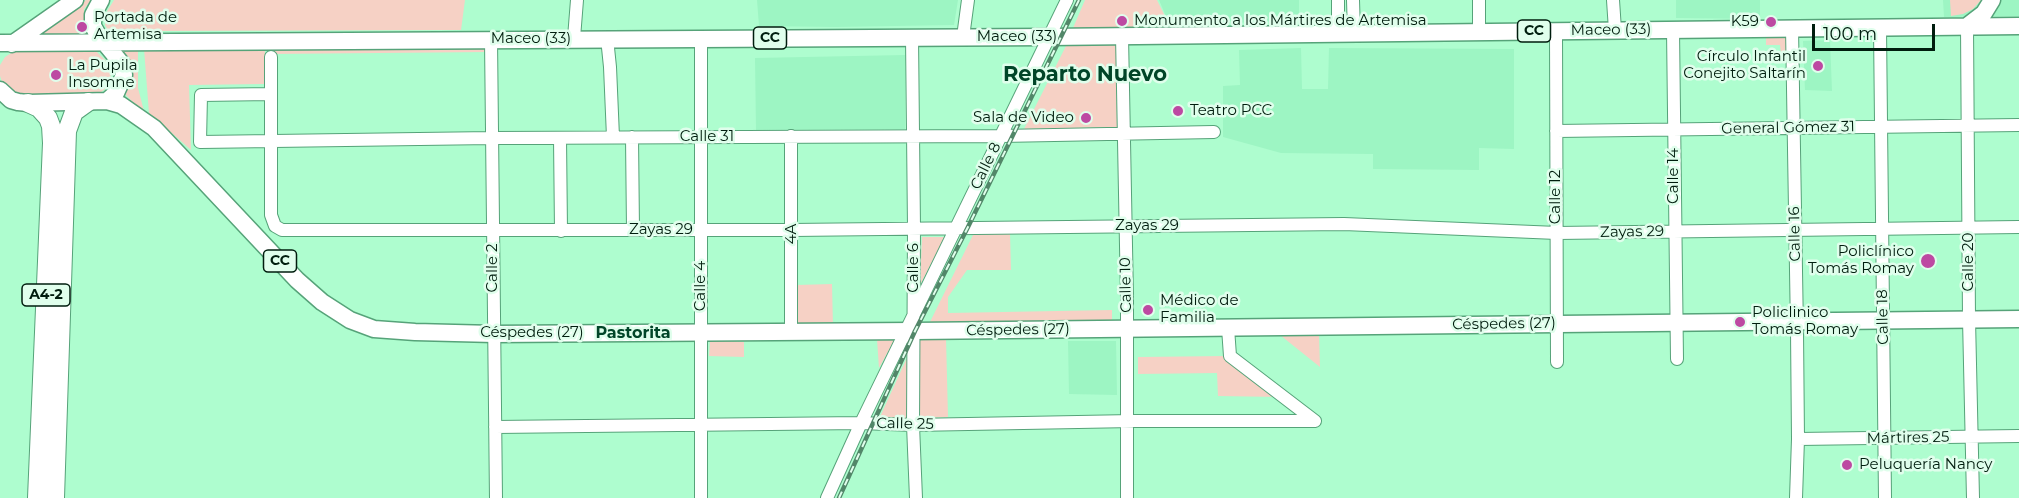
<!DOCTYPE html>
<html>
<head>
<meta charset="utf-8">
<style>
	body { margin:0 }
	#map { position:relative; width:2019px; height:498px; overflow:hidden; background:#aefdcf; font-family:Montserrat,sans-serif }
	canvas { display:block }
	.scale { position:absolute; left:1812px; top:24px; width:123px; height:27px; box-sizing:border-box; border:3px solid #001d0e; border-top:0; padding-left:8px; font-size:18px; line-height:21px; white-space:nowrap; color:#001d0e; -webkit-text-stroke:4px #e0feec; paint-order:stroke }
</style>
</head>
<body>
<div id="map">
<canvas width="2019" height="498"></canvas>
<div class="scale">100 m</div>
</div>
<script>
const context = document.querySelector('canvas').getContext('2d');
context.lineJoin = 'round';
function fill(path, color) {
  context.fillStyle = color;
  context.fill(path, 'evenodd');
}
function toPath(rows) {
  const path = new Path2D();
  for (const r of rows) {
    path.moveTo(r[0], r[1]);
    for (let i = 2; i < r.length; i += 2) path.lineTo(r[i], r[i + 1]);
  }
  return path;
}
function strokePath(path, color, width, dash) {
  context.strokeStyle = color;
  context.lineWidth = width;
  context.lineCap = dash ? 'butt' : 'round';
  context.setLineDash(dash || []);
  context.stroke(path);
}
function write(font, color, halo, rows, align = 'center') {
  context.font = font + ' Montserrat,sans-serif';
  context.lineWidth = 5;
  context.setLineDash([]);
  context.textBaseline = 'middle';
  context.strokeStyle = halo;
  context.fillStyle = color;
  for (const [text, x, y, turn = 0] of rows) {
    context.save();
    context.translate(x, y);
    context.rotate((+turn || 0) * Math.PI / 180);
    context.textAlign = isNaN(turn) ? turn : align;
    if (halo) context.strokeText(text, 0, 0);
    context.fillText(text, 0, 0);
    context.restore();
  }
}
const built = toPath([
	[757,0,958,0,954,25,835,27,759,26],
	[1159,0,1299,0,1299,20,1170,26],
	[1676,0,1760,0,1760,19,1676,18],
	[1943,0,2019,0,2019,16,1944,17],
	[1830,40,1832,91,1805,90,1803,41],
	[1301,48,1302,89,1328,89,1329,48,1514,49,1514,149,1479,148,1479,170,1373,169,1373,154,1281,153,1223,137,1223,86,1240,85,1239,50],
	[905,55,905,129,756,130,755,58],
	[1068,341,1116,341,1117,395,1069,394]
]);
const green = toPath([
	[86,0,91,0,84,9,84,23,90,37,32,38],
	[114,0,465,0,461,30,158,31,157,33,121,35,109,32,105,25,106,13],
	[1085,0,1157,0,1170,26,1073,28],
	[1950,0,1981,0,1973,9,1963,14,1951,16],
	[1766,34,1787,34,1787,54,1781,54,1780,45,1766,45],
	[1067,44,1116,44,1117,127,1024,129],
	[489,45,489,52,269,54,269,48],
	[116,46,138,47,138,88,145,115,125,94],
	[265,48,264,84,189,85,191,150,149,113,144,49],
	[16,50,96,51,110,65,111,82,105,89,96,96,17,96,3,85,0,76,0,65,5,57],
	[974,233,1010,233,1011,270,967,270,948,297,948,313,1112,310,1112,322,929,324],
	[922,237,945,237,920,285],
	[832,284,833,327,797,327,797,285],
	[1280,335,1319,335,1320,367],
	[923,338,946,338,948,417,919,418,920,341],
	[877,339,895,339,879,368],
	[710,340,744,342,744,357,709,356],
	[911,349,909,418,879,419],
	[1227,356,1280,397,1218,396,1217,373,1138,374,1138,357]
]);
const minor = toPath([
	[1338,0,1338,33],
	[1353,0,1354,33],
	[1479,0,1479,32],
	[1613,0,1615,30],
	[1967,26,1969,319,1973,498],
	[1792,28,1797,331,1798,439,1796,498],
	[1880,28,1885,498],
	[1673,30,1677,359],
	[1556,31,1557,362],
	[1122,36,1127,298,1127,498],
	[912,37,914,228,913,425,916,498],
	[963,37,968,0],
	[574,38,577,0],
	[607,38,610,67,613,137],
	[701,38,701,498],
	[491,39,496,498],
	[271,57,271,215,275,226,282,230,792,230,1344,224,1557,233,2019,227],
	[271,94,201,95,200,142,492,138,1001,136,1214,132],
	[1556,131,2019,125],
	[791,136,791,332],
	[632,137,633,230],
	[560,138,561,231],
	[1228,328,1230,356,1315,421],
	[495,427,861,423,913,425,1133,421,1315,421],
	[1798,439,2019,436],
	[827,498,861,423,1067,0]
]);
const major = toPath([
	[1967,26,1984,13,1992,0],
	[0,43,1049,37,2019,26],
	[12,44,75,0],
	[0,90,11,100,18,102,28,103,107,101,116,93,124,75,122,64,98,35,93,26,93,15,101,0],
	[107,101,121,105,154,128,297,280,322,302,350,320,374,329,415,332,494,334,915,331,2019,319]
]);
const highway = toPath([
	[28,103,39,108,48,118,51,126,52,143,37,498],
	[55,498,67,131,74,112,88,102]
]);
const rail = toPath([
	[839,498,915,331,968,227,1079,0]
]);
const markers = [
	[1122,21,6,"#bd49a2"],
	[1771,22,6,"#bd49a2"],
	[82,27,6,"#bd49a2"],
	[1818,66,6,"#bd49a2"],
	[56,75,6,"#bd49a2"],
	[1178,111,6,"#bd49a2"],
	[1086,118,6,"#bd49a2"],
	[1928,261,8,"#bd49a2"],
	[1148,310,6,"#bd49a2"],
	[1740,322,6,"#bd49a2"],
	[1847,465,6,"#bd49a2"]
];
const shields = [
	[1534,31,33],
	[770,38,33],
	[280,261,33],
	[46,295,48]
];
const shieldNames = [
	["CC",1534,31],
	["CC",770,38],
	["CC",280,261],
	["A4-2",46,295]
];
const poiNames = [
	["Portada de",94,18],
	["Artemisa",94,35],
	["Monumento a los Mártires de Artemisa",1134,21],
	["K59",1759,22,"right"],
	["Círculo Infantil",1806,57,"right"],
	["Conejito Saltarín",1806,74,"right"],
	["La Pupila",68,66],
	["Insomne",68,83],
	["Teatro PCC",1190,111],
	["Sala de Video",1074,118,"right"],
	["Policlínico",1914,252,"right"],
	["Tomás Romay",1914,269,"right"],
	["Médico de",1160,301],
	["Familia",1160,318],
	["Policlinico",1752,313],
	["Tomás Romay",1752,330],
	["Peluquería Nancy",1859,465]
];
const streetNames = [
	["Maceo (33)",1611,30,-1],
	["Maceo (33)",1017,37],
	["Maceo (33)",531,39],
	["General Gómez 31",1788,128,-1],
	["Calle 31",707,137],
	["Calle 8",986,166,-64],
	["Calle 14",1674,176,-90],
	["Calle 12",1556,197,-90],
	["Zayas 29",1147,226],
	["Zayas 29",661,230],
	["Zayas 29",1632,232,-1],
	["4A",792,234,-90],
	["Calle 16",1795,234,-91],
	["Calle 20",1969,262,-90],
	["Calle 2",493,268,-90],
	["Calle 6",914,268,-90],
	["Calle 10",1126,285,-91],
	["Calle 4",701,286,-90],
	["Calle 18",1883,317,-91],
	["Céspedes (27)",1504,324,-1],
	["Céspedes (27)",1018,330,-1],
	["Céspedes (27)",532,333],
	["Calle 25",905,424,1],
	["Mártires 25",1908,438,-1]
];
const neighbourhoodNames = [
	["Pastorita",633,333]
];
const districtNames = [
	["Reparto Nuevo",1085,75]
];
fill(built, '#9df5c3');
fill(green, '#f6d1c5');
strokePath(minor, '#56a379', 14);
strokePath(major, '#56a379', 19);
strokePath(highway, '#56a379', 20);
strokePath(minor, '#fff', 12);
strokePath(major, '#fff', 16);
strokePath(highway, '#fff', 18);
strokePath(rail, '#528769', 4.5);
strokePath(rail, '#e0feec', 2, [7]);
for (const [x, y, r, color] of markers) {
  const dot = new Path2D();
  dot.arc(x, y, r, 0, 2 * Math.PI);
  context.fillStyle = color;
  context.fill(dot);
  strokePath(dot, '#e0feec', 2);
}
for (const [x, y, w] of shields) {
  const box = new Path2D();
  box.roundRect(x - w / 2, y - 11, w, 22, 4.5);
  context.fillStyle = '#e0feec';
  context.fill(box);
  strokePath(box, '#001d0e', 1.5);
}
write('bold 14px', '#001d0e', null, shieldNames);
write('15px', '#001d0e', '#e0feec', poiNames, 'left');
write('15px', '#001d0e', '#e0feec', streetNames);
write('bold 16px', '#014528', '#e0feec', neighbourhoodNames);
write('bold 21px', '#014528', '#e0feec', districtNames);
</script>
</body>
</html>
